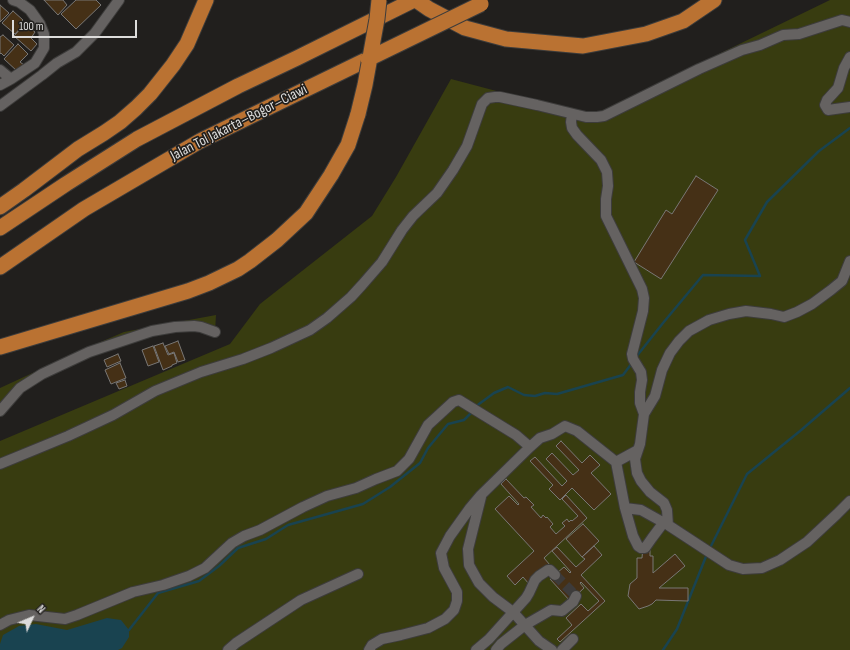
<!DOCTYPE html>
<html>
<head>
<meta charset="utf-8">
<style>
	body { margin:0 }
	#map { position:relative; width:850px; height:650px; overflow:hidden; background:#211f1d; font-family:"Sofia Sans Condensed",sans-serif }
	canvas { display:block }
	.north { position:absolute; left:12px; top:598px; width:40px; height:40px; -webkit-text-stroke:3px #211f1d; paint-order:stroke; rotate:46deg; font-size:11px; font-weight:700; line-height:16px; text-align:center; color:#dddcdb }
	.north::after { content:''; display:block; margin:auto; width:14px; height:18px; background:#dddcdb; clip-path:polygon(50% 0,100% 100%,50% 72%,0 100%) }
	.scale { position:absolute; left:12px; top:20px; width:125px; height:18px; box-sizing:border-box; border:2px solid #dddcdb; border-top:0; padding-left:5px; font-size:12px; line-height:14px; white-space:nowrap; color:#dddcdb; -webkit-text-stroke:3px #211f1d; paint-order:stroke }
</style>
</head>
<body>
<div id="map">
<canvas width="850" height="650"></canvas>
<div class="north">N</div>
<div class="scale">100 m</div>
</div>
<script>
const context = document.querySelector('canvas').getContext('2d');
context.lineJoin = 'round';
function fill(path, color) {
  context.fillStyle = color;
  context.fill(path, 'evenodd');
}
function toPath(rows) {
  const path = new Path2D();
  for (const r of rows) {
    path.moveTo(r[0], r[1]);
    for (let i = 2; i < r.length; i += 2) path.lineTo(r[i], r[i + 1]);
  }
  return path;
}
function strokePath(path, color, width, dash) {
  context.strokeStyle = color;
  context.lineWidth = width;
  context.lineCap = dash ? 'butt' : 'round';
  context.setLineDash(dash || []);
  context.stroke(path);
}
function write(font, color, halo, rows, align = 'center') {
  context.font = font + ' "Sofia Sans Condensed",sans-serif';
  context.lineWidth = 3.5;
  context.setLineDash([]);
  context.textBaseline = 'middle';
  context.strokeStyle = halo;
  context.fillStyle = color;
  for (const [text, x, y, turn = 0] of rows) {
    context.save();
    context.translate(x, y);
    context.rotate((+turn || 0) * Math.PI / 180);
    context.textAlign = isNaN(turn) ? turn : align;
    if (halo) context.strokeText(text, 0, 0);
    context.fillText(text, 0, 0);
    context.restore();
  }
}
const green = toPath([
	[830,0,850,0,850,650,0,650,0,441,230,344,260,304,372,216,396,177,451,79,591,116],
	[216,315,215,332,202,327,152,331,41,375,0,411,0,388,89,347,124,332]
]);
const water = toPath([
	[107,618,121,620,129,630,129,637,122,648,118,650,0,650,0,644,3,635,19,626,36,624,67,630]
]);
const stream = toPath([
	[636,357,663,323,703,275,760,276,745,240,767,202,819,151,850,128],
	[475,408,479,404,494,393,508,387,524,395,535,396,545,393,557,394,623,375,632,363],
	[709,550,747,474,800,431,850,388],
	[129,630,158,593,199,581,219,566,238,548,266,539,288,525,363,504,390,487,420,463,428,448,448,424,464,420,472,412],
	[663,650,677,629,707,554]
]);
const building = toPath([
	[44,0,63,0,67,5,58,15,44,0],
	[76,0,96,0,101,5,76,29,61,14,76,0],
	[0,5,9,13,0,22,0,5],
	[13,11,23,20,21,22,24,24,15,34,2,23,13,11],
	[25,24,35,32,31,38,37,44,31,51,14,36,25,24],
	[3,35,14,45,4,56,1,53,0,54,0,37,3,35],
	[18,44,28,54,20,62,24,65,18,72,4,59,18,44],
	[696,176,718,190,661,279,634,262,666,210,672,214,696,176],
	[178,341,185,360,178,362,174,352,169,354,165,346,178,341],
	[163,343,168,355,174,353,177,363,172,365,172,366,163,370,154,346,163,343],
	[153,346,159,362,148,366,142,350,153,346],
	[118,354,121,361,107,367,104,360,118,354],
	[120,363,126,378,111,384,105,370,120,363],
	[125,380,127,386,119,389,116,383,125,380],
	[561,441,582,463,590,455,600,465,591,473,611,494,594,510,572,488,560,500,549,489,553,485,530,461,535,457,562,486,567,481,546,459,552,453,573,475,579,470,556,446,561,441],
	[506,479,524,498,526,497,534,505,531,507,541,518,543,515,546,518,547,517,553,524,550,527,556,534,565,526,562,523,567,519,569,522,571,520,572,521,578,516,562,499,566,495,587,518,544,558,550,565,529,584,523,577,515,585,507,576,534,551,495,509,509,496,518,505,519,504,501,484,506,479],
	[583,524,599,541,582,557,566,539,583,524],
	[594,546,602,555,581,575,605,601,560,642,557,639,572,625,566,618,581,604,588,611,599,601,581,582,580,583,584,588,570,601,550,579,564,567,570,573,571,572,552,551,557,547,576,567,585,559,582,557,594,546],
	[643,546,650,547,650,556,653,556,653,573,675,554,685,566,659,588,688,588,688,601,656,600,652,604,648,606,639,609,628,596,630,584,637,578,637,558,642,558,643,546]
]);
const minorTunnel = toPath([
	[555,575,576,596]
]);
const minor = toPath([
	[850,57,844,68,838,88,827,100,825,105,828,110,850,107],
	[0,70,11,79],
	[0,85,11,79,35,63,44,48,44,34,40,24,30,10,19,2,13,0],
	[0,106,42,75,57,63,76,52,95,33,119,0],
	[572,114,571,122,572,128,577,135,601,160,607,172,608,186,606,199,606,216,642,289,644,298,643,311,632,354,633,359,641,372,642,380,640,392,640,403,644,414],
	[850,261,842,281,831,290,812,304,797,312,784,317,771,314,746,311,729,314,709,320,689,331,679,341,670,353,662,370,655,396,644,414,640,444,638,450,616,462,625,508,641,510,668,525,729,565,743,569,762,568,780,560,807,542,837,514,850,501],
	[0,411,20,388,42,374,89,352,152,331,175,327,194,326,201,327,215,332],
	[638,450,635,459,637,473,641,481,650,492,664,503,667,510,668,525],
	[0,464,68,436,113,415,155,391,201,372,243,359,271,348,310,330,327,318,351,297,362,285,382,262,402,230,413,216,437,193,453,170,467,146,482,104,488,98,495,97,500,97,537,105,586,117,597,117,604,116,699,69,742,50,760,45,783,35,799,34,842,20,850,22],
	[481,497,468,549,469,565,479,583,493,597,513,612,539,641,552,650],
	[625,508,633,536,638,546,641,548,645,548,652,538,664,522],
	[0,625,9,620,29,615,65,619,77,615,133,592,163,585,189,576,205,568,232,543,244,536,260,530,303,507,327,496,356,488,376,479,397,471,409,459,428,425,453,402,459,400,516,435,530,447],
	[228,650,236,643,301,600,358,574],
	[369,650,372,645,382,639,401,635,428,628,445,619,454,610,457,601,457,592,444,568,441,553,450,536,470,508,481,495,530,447,540,438,552,434,565,426,577,431,616,462],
	[476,650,489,639,526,598,529,593,535,580,539,576,548,570,550,570,555,575],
	[496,650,501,644,525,625,551,610,562,611,573,602,576,596],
	[562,650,573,639]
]);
const highway = toPath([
	[416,0,429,9,465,28,506,39,583,46,646,34,683,21,714,0],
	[0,207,24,190,78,149,104,133,120,122,136,108,150,94,173,65,187,44,206,0],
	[0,228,66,184,137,139,238,86,297,58,414,0],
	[0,267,84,209,200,141,255,114,368,59],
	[0,347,188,291,209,283,238,269,250,261,277,240,306,213,331,175,348,145,358,114]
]);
const highwayBridge = toPath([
	[368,59,481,4],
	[358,114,365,85,377,19,379,0]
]);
const streetNames = [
	["Jalan Tol Jakarta–Bogor–Ciawi",239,123,-27]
];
fill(green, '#383c10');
fill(water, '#194350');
strokePath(stream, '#194350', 2.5);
fill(building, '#453016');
strokePath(building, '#797775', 1);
strokePath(minorTunnel, '#3d3b3a', 10, [10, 5]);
strokePath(minor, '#3d3c3b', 12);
strokePath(highway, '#3d3c3b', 17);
strokePath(minor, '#656261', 10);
strokePath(highway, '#ba7232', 15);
strokePath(highwayBridge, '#3d3c3b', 17, []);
strokePath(highwayBridge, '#ba7232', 15);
write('15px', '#dddcdb', '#211f1d', streetNames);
</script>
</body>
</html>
